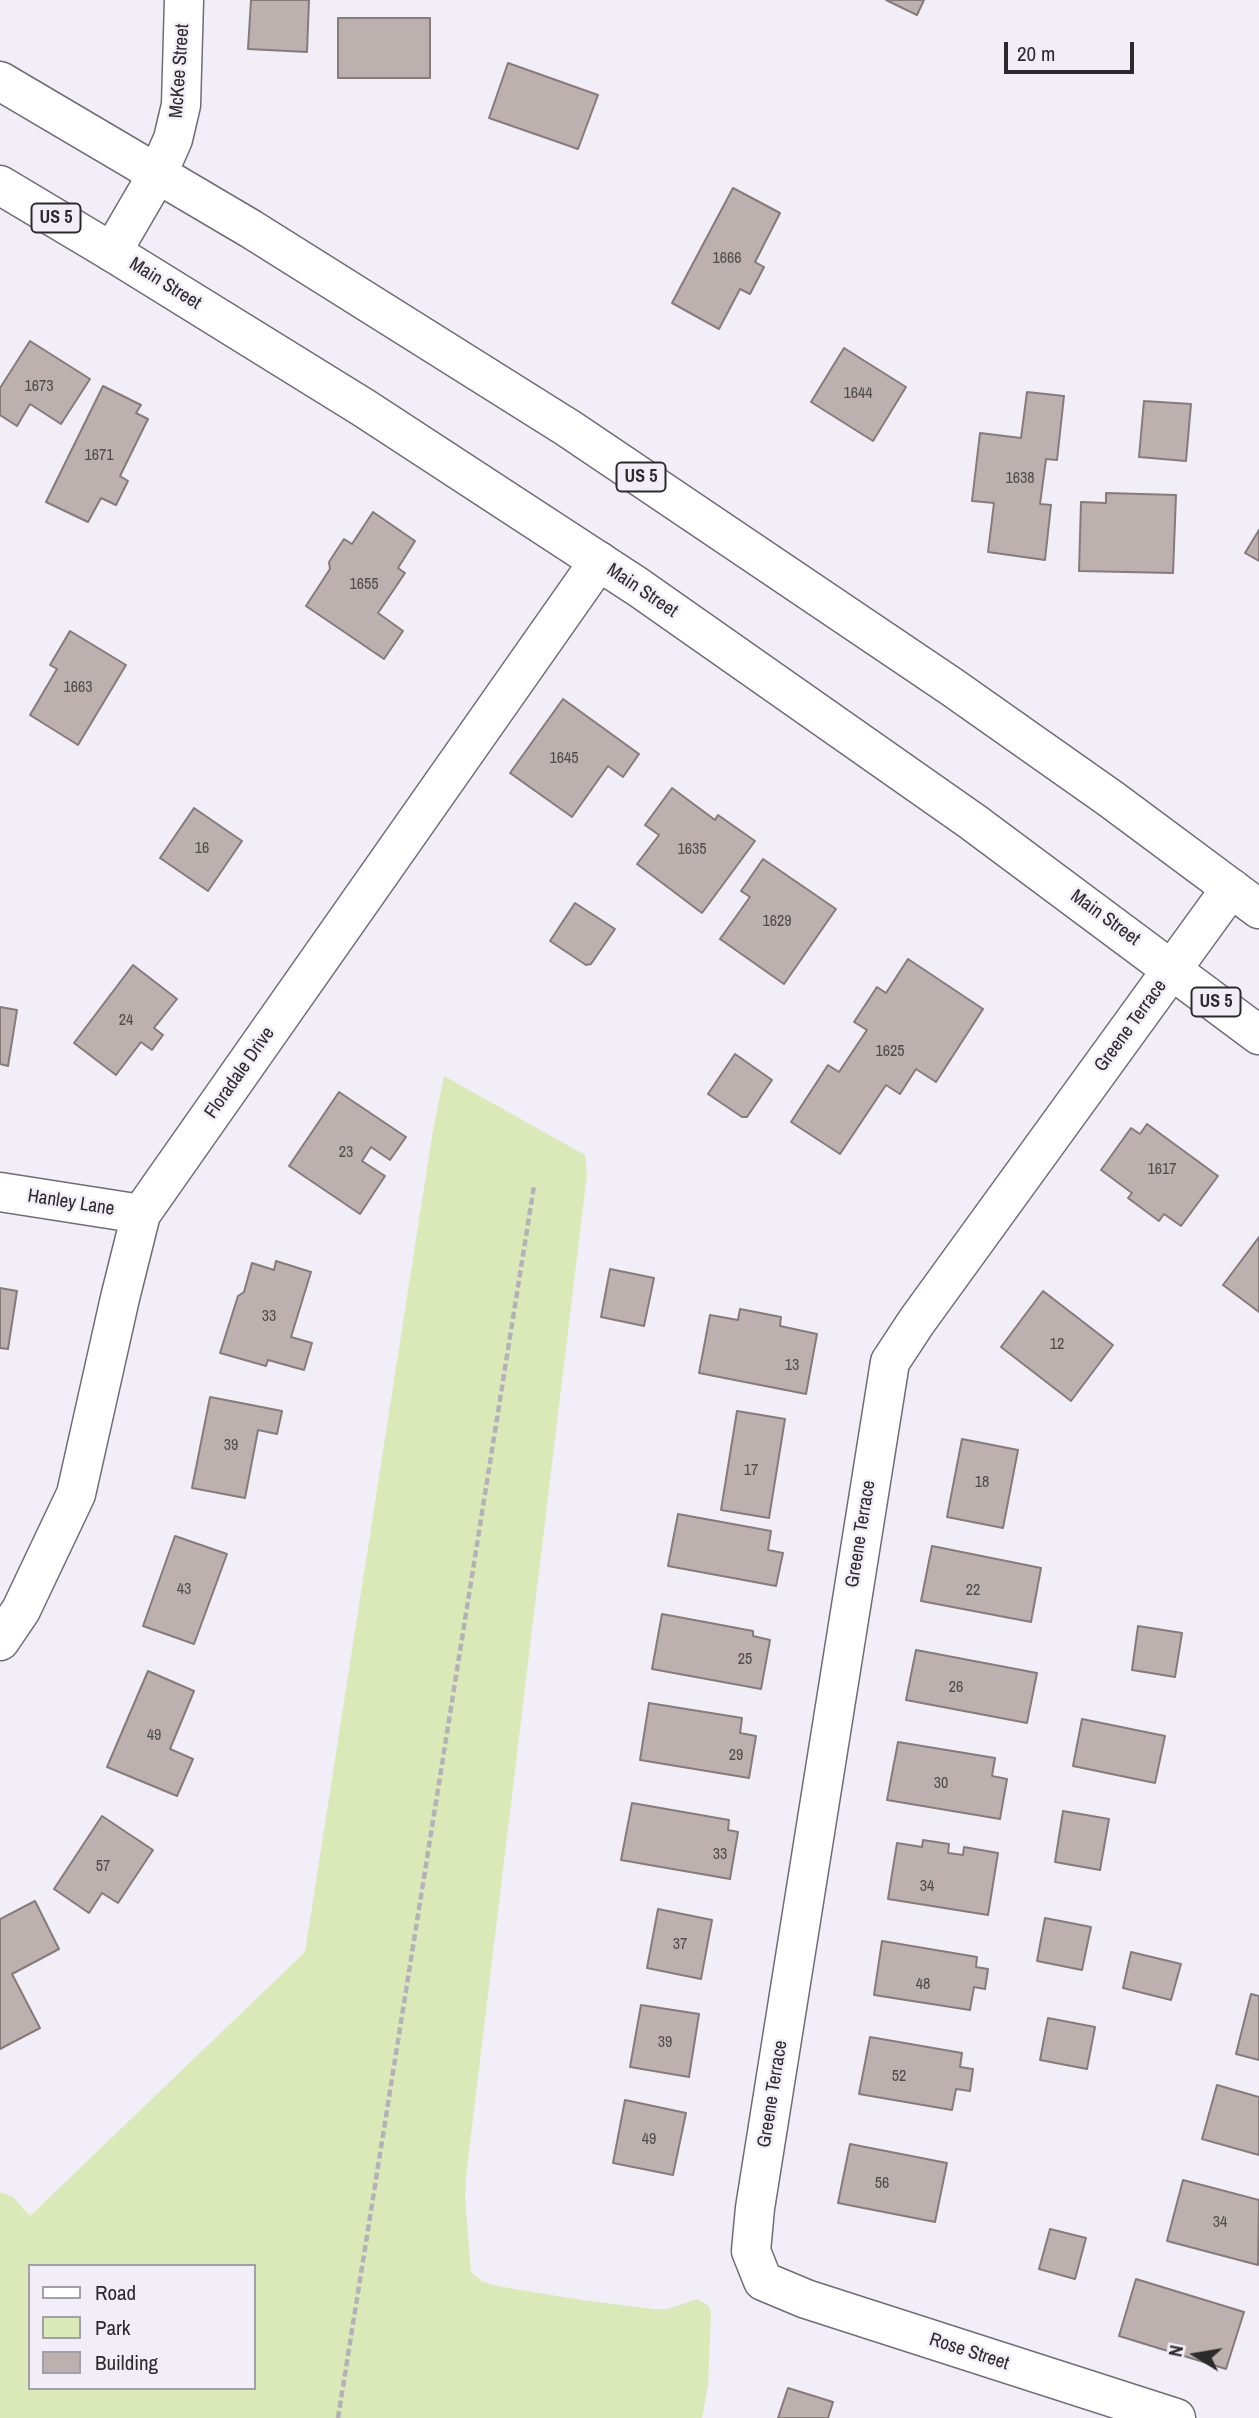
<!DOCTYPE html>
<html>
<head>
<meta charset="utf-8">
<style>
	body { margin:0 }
	#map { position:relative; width:1259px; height:2418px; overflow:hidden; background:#f2eef8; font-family:"Archivo Narrow",sans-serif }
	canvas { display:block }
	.legend { position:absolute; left:28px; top:2264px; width:228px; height:126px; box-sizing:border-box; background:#f2eef8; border:2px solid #a2a0a7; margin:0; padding:9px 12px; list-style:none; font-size:21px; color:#2b2a2d }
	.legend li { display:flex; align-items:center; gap:14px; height:35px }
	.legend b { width:35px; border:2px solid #a2a0a7 }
	.north { position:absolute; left:1161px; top:2320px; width:70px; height:70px; -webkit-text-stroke:5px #f2eef8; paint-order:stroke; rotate:281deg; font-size:19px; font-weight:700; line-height:28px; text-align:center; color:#2b2a2d }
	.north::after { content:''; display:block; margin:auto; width:24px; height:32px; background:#2b2a2d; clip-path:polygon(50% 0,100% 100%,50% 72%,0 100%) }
	.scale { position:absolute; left:1004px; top:42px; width:130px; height:32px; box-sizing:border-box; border:4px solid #2b2a2d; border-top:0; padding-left:9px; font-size:21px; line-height:24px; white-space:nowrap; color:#2b2a2d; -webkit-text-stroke:5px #f2eef8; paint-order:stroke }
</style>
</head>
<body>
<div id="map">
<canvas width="1259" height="2418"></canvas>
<ul class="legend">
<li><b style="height:9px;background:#fff"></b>Road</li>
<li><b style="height:19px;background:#dbe8b8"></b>Park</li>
<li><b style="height:19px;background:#bdb1af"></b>Building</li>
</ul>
<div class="north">N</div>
<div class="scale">20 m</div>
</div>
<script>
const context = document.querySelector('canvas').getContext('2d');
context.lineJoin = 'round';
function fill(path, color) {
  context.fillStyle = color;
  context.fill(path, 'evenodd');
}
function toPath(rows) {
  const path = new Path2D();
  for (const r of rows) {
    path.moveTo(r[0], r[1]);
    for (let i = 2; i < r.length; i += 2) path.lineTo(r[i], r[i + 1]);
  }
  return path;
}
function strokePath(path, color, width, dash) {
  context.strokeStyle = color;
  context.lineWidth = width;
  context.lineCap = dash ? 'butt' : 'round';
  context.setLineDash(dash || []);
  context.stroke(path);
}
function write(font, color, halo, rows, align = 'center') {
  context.font = font + ' "Archivo Narrow",sans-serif';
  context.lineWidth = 5;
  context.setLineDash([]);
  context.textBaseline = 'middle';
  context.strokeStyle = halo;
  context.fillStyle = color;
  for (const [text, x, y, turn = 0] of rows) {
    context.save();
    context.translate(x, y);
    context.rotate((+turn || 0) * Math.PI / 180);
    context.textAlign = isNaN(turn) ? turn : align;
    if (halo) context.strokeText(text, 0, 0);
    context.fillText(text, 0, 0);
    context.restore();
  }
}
const green = toPath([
	[444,1076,585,1155,587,1174,467,2168,465,2197,471,2272,483,2282,497,2286,582,2300,653,2309,667,2309,697,2299,709,2306,711,2313,708,2386,702,2418,0,2418,0,2192,13,2197,30,2216,305,1952,433,1130],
	[30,2266,254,2266,254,2388,30,2388]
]);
const building = toPath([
	[251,0,309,0,307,52,248,49,251,0],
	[886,0,924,0,917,15,886,0],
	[338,18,430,18,430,78,338,78,338,18],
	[508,63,598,95,578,149,489,118,508,63],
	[733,188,780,213,755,262,764,267,750,294,740,289,719,329,672,303,733,188],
	[30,341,90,379,61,424,30,404,17,426,0,415,0,388,30,341],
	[844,348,906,387,873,441,811,402,844,348],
	[103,386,141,405,136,413,148,419,120,476,128,481,116,505,101,498,88,522,46,502,103,386],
	[1027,392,1064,396,1057,460,1046,459,1040,504,1051,505,1045,560,988,552,994,503,972,501,980,433,1021,438,1027,392],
	[1144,401,1191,404,1186,461,1139,457,1144,401],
	[1106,493,1176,495,1173,573,1079,571,1081,502,1106,503,1106,493],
	[373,512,415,541,398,568,405,573,378,613,403,631,384,659,306,606,330,569,329,562,344,539,352,544,373,512],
	[1259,530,1259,561,1245,553,1259,530],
	[70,631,126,665,78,745,30,715,57,669,50,665,70,631],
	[563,699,639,754,623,777,608,766,572,817,510,773,563,699],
	[672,788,715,820,718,815,755,841,702,913,637,864,659,835,645,825,672,788],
	[194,808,242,841,208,891,160,858,194,808],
	[763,859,836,909,784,984,720,939,750,897,741,891,763,859],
	[575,903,615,929,591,964,586,965,550,941,575,903],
	[908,959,983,1009,936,1082,916,1069,900,1094,886,1085,840,1154,791,1122,828,1065,839,1072,867,1030,854,1022,877,987,886,993,908,959],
	[133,965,177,999,154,1028,163,1035,152,1050,141,1042,116,1075,74,1043,133,965],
	[0,1007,17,1010,8,1066,0,1064,0,1007],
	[735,1054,772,1080,747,1117,742,1117,708,1094,735,1054],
	[339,1092,406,1137,390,1160,371,1147,362,1161,385,1176,360,1214,289,1166,339,1092],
	[1147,1124,1218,1176,1181,1226,1164,1214,1159,1221,1128,1198,1132,1193,1101,1170,1131,1128,1140,1134,1147,1124],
	[1259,1237,1259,1312,1223,1285,1259,1237],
	[276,1261,311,1272,291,1337,312,1343,304,1370,268,1360,266,1366,220,1353,238,1296,244,1292,252,1263,274,1270,276,1261],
	[610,1269,654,1278,644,1326,601,1317,610,1269],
	[0,1288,17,1291,8,1349,0,1348,0,1288],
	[1043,1291,1113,1345,1071,1401,1001,1347,1043,1291],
	[740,1309,781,1317,780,1326,817,1334,806,1394,699,1373,710,1315,738,1320,740,1309],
	[210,1397,282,1411,277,1434,258,1430,245,1498,192,1488,210,1397],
	[737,1411,785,1419,769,1518,721,1510,737,1411],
	[962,1439,1018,1450,1003,1528,947,1517,962,1439],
	[678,1514,771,1531,768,1550,783,1553,776,1586,668,1566,678,1514],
	[175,1536,227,1554,194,1644,143,1626,175,1536],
	[932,1546,1041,1568,1031,1622,921,1601,932,1546],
	[662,1614,753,1631,753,1636,770,1640,761,1689,652,1669,662,1614],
	[1138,1626,1182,1633,1175,1677,1132,1670,1138,1626],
	[916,1650,1037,1673,1027,1723,906,1700,916,1650],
	[148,1671,194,1691,170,1749,193,1759,177,1796,107,1767,148,1671],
	[649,1703,742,1718,740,1733,756,1736,749,1778,640,1760,649,1703],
	[1082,1719,1165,1736,1155,1783,1073,1766,1082,1719],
	[898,1742,995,1758,992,1776,1007,1779,1000,1819,887,1800,898,1742],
	[632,1803,729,1820,728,1830,738,1832,730,1879,621,1860,632,1803],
	[1063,1811,1109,1819,1100,1870,1055,1862,1063,1811],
	[102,1816,153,1850,118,1903,102,1893,89,1913,54,1889,102,1816],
	[923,1840,949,1844,948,1853,963,1855,964,1847,998,1853,988,1915,888,1899,897,1843,922,1847,923,1840],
	[35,1901,59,1949,12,1974,40,2028,0,2049,0,1919,35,1901],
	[658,1909,712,1920,701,1979,647,1968,658,1909],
	[1045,1918,1091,1927,1082,1970,1037,1961,1045,1918],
	[882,1941,977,1957,976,1967,988,1969,985,1989,974,1987,970,2010,874,1995,882,1941],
	[1131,1952,1181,1964,1171,2000,1123,1988,1131,1952],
	[1251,1994,1259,1996,1259,2060,1236,2054,1251,1994],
	[641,2005,699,2014,689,2077,630,2067,641,2005],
	[1048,2018,1095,2027,1087,2069,1040,2060,1048,2018],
	[870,2037,962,2053,960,2067,973,2069,970,2091,956,2089,952,2110,859,2094,870,2037],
	[1217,2085,1259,2097,1259,2155,1202,2139,1217,2085],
	[625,2100,686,2113,673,2175,613,2163,625,2100],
	[850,2144,947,2163,935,2222,838,2203,850,2144],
	[1183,2180,1259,2200,1258,2265,1167,2241,1183,2180],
	[1050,2229,1086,2238,1075,2279,1039,2269,1050,2229],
	[1136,2279,1244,2312,1226,2369,1119,2336,1136,2279],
	[788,2388,833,2402,828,2418,778,2418,788,2388]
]);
const path = toPath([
	[338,2418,534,1186]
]);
const minor = toPath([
	[112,252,158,173,173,139,181,105,184,0],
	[0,1192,141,1214],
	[0,1641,21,1610,76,1494,120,1298,141,1214,599,561],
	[1176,2418,806,2299,763,2281,751,2251,755,2208,890,1362,917,1321,1231,888]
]);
const highway = toPath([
	[0,81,251,229,568,428,952,687,1111,799,1259,909],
	[0,185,112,252,364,408,638,587,973,822,1259,1035]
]);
const numberNames = [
	["1666",727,259],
	["1673",39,387],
	["1644",858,394],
	["1671",99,456],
	["1638",1020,479],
	["1655",364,585],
	["1663",78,688],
	["1645",564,759],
	["16",202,849],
	["1635",692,850],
	["1629",777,922],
	["24",126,1021],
	["1625",890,1052],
	["23",346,1153],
	["1617",1162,1170],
	["33",269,1317],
	["12",1057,1345],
	["13",792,1366],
	["39",231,1446],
	["17",751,1471],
	["18",982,1483],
	["43",184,1590],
	["22",973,1591],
	["25",745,1660],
	["26",956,1688],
	["49",154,1736],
	["29",736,1756],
	["30",941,1784],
	["33",720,1855],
	["57",103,1867],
	["34",927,1887],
	["37",680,1945],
	["48",923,1985],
	["39",665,2043],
	["52",899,2077],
	["49",649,2140],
	["56",882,2184],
	["34",1220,2223]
];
const shields = [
	[56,218,49],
	[641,477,49],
	[1216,1002,49]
];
const shieldNames = [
	["US 5",56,218],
	["US 5",641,477],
	["US 5",1216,1002]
];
const streetNames = [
	["McKee Street",180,71,-86],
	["Main Street",165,284,32],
	["Main Street",642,591,34],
	["Main Street",1105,918,36],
	["Greene Terrace",1131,1026,-54],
	["Floradale Drive",240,1073,-55],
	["Hanley Lane",71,1203,9],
	["Greene Terrace",861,1534,-81],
	["Greene Terrace",773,2094,-81],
	["Rose Street",969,2352,18]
];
fill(green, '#dbe8b8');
fill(building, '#bdb1af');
strokePath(building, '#867b79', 2);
strokePath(minor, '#6f6c75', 41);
strokePath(highway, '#6f6c75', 41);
strokePath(path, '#b4b1b8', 4.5, [7, 3.5]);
strokePath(minor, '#fff', 38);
strokePath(highway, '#fff', 38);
write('16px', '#504c4e', null, numberNames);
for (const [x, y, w] of shields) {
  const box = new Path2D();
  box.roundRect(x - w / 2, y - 14.5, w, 29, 5);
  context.fillStyle = '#f2eef8';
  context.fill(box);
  strokePath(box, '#2b2a2d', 2);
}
write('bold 18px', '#2b2a2d', null, shieldNames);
write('19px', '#2b2a2d', '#f2eef8', streetNames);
</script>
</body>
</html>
